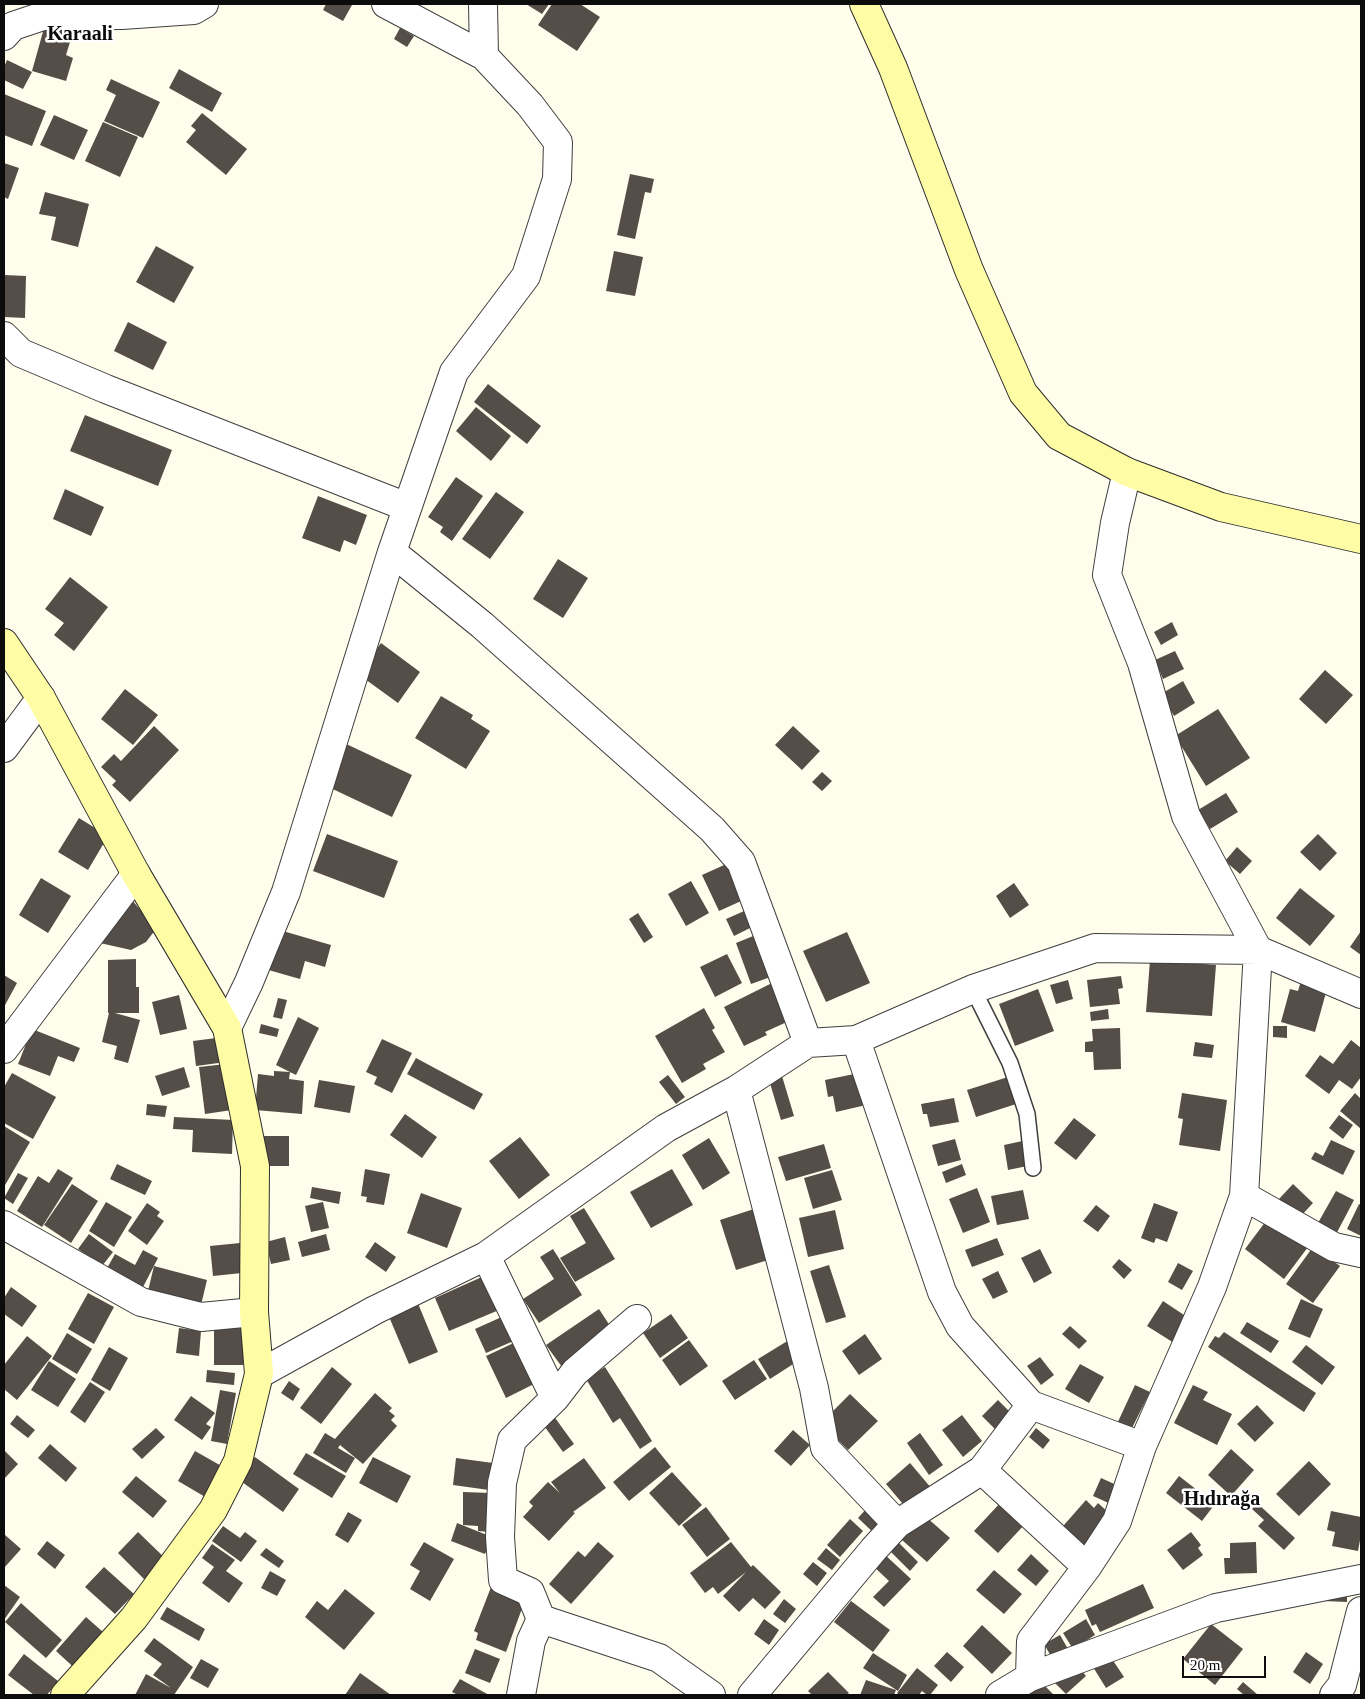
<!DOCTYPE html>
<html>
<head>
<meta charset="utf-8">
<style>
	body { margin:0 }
	#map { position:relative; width:1365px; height:1699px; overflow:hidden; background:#fffdeb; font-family:Georgia,serif }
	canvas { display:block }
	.frame { position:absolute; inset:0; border:5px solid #0c0c0c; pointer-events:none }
	.scale { position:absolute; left:1182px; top:1656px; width:84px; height:22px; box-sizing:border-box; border:2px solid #0c0c0c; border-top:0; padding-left:6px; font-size:15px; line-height:18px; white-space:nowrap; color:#0c0c0c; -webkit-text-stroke:4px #fff; paint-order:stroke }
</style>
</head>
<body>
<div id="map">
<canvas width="1365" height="1699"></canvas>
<div class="frame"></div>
<div class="scale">20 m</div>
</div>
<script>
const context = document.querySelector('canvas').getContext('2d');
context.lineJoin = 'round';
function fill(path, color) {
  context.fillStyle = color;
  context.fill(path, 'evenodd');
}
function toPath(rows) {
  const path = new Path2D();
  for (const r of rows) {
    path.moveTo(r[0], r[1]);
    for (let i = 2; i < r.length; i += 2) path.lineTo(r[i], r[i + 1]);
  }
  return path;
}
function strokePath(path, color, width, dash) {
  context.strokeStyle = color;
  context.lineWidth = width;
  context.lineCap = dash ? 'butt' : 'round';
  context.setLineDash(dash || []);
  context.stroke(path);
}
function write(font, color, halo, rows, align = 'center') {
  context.font = font + ' Georgia,serif';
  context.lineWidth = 5;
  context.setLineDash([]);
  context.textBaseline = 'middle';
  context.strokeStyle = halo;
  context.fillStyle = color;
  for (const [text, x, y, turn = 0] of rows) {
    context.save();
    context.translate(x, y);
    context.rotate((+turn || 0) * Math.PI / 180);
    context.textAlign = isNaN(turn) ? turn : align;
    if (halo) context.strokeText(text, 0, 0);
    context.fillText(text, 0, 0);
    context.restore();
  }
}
const building = toPath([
	[326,4,350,4,352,5,343,21,323,10],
	[526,4,549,4,542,14],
	[552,4,580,4,600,17,577,51,538,25],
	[46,21,74,29,66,55,73,58,66,81,32,71],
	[400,28,414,36,407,47,394,39],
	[7,60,32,72,23,89,4,80,4,67],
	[179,69,222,93,212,112,169,88],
	[111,79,160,102,143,138,104,121,116,95,106,90],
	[4,94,46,111,32,146,4,135],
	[202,113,247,149,226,175,186,142,196,130,191,126],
	[54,115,88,130,74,160,40,145],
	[103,122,138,137,120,177,85,161],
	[4,163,19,168,8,199,4,197],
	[630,174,654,179,651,193,645,192,635,239,617,235],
	[45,192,89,204,78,247,51,240,56,217,39,214],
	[156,246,194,267,174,303,136,282],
	[614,251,643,257,635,296,606,291],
	[4,275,26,276,25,318,4,317],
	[128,322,167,342,153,370,114,351],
	[488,384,541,426,527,444,474,402],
	[476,407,511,436,491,461,456,431],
	[85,415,172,450,158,486,70,451],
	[456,477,483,496,452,541,440,532,443,527,428,517],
	[65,489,104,507,91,536,53,519],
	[496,492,524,512,490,559,462,539],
	[318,496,367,515,356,545,344,540,340,552,302,538],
	[558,559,588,578,563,618,533,599],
	[70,577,108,607,74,651,54,635,64,623,45,609],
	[1172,622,1178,635,1161,645,1154,632],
	[381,643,420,672,398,703,358,674],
	[1175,651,1184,669,1163,679,1155,660],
	[1325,670,1353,695,1326,724,1299,699],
	[1183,681,1195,703,1174,716,1161,694],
	[125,689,158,715,133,745,101,719],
	[441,696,473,715,471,719,490,731,466,769,415,738],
	[1218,709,1250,758,1206,786,1175,736],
	[154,726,179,750,130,802,112,785,116,781,101,767,114,754,121,761],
	[793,726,820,751,802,770,775,745],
	[342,742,412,775,392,817,322,784],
	[822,772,832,781,822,791,812,782],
	[1226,793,1238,812,1210,829,1198,810],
	[79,818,108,836,88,870,58,852],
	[327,834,398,861,384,898,313,871],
	[1318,834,1337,853,1320,871,1300,852],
	[1237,847,1252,861,1240,874,1225,861],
	[733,861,750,897,719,911,702,875],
	[41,878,71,896,48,933,19,915],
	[691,881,709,913,686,926,668,894],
	[1014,883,1029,905,1010,918,996,896],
	[1300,888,1335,916,1310,946,1276,918],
	[127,894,156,929,146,942,131,950,91,941],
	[751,908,758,924,734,936,726,919],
	[638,913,653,937,644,943,629,919],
	[276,929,331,945,325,967,305,961,300,979,265,969],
	[1361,931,1361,955,1350,947],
	[763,932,779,974,751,984,736,943],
	[847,932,870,983,826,1002,803,951],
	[727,954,742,983,715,997,700,967],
	[136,959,136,987,139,987,139,1013,115,1013,140,1020,128,1063,114,1059,117,1046,102,1042,109,1013,108,1013,108,960],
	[1150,960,1216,965,1212,1016,1146,1012],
	[4,975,17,983,4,1007],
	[1121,976,1123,988,1118,989,1120,1004,1090,1007,1087,980],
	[1068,980,1073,999,1056,1004,1050,985],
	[776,981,789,1021,765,1032,767,1035,744,1046,724,1007],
	[1301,981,1327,989,1315,1032,1281,1022,1290,989,1298,991],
	[1038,989,1054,1031,1015,1046,999,1004],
	[179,995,187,1029,160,1035,152,1002],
	[278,998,287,1000,282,1019,273,1017],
	[704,1008,715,1028,712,1030,725,1052,703,1064,706,1069,682,1083,655,1036],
	[1108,1009,1109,1019,1091,1021,1090,1012],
	[298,1017,319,1028,296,1075,276,1065],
	[261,1024,279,1029,277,1037,259,1033],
	[1273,1026,1287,1026,1287,1038,1273,1037],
	[1120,1028,1121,1069,1094,1070,1093,1052,1085,1052,1085,1042,1093,1041,1092,1029],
	[32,1029,80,1048,74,1062,58,1056,50,1076,18,1064],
	[224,1037,226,1062,196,1066,193,1041],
	[382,1039,412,1053,392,1093,374,1084,377,1077,366,1072],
	[1351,1040,1361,1048,1361,1077,1352,1089,1339,1080,1329,1094,1305,1076,1320,1055,1333,1064],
	[1195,1042,1214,1045,1212,1058,1193,1056],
	[416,1058,483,1094,474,1110,407,1074],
	[226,1064,232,1110,205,1114,199,1067],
	[184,1067,190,1087,162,1096,155,1076],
	[274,1071,290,1072,289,1079,304,1081,302,1114,255,1110,258,1074,274,1076],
	[12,1073,56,1097,33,1139,4,1123,4,1087],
	[859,1073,866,1105,836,1112,833,1096,828,1097,825,1080],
	[668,1075,685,1097,676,1104,659,1082],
	[782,1076,794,1116,781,1120,769,1080],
	[1008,1077,1016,1104,976,1117,967,1090],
	[319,1080,355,1086,350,1113,314,1107],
	[1182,1093,1227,1100,1220,1151,1179,1145,1183,1119,1178,1118],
	[1355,1093,1361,1099,1361,1129,1340,1111],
	[954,1098,959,1122,930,1127,927,1114,923,1114,921,1104],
	[147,1104,167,1106,165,1117,146,1115],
	[405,1114,437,1137,422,1158,390,1135],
	[1339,1115,1353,1125,1343,1139,1329,1128],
	[174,1117,233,1120,232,1154,192,1152,193,1130,173,1129],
	[1074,1118,1096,1135,1076,1160,1054,1143],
	[4,1126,30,1142,4,1187],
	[264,1136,289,1136,289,1166,264,1166],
	[520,1137,550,1175,519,1199,489,1161],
	[709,1138,730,1173,703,1190,682,1155],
	[955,1139,961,1160,938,1166,932,1145],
	[1027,1140,1032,1165,1008,1170,1004,1145],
	[1331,1140,1355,1151,1343,1175,1311,1159,1315,1152,1323,1156],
	[824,1144,831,1168,786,1181,778,1157],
	[117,1164,152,1181,145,1195,110,1179],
	[962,1164,966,1175,946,1183,942,1172],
	[58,1169,73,1178,42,1227,17,1211,38,1176,49,1183],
	[365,1169,390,1174,384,1205,366,1202,367,1197,361,1196],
	[672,1169,693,1205,651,1228,630,1192],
	[832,1170,842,1200,813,1209,804,1178],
	[18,1173,28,1178,13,1204,4,1198],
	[72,1184,98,1201,71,1243,44,1225],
	[1293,1184,1313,1203,1299,1218,1279,1199],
	[312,1187,341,1192,339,1204,310,1198],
	[977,1188,990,1222,963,1233,949,1199],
	[1023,1190,1029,1219,997,1225,991,1196],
	[1336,1191,1354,1200,1333,1240,1314,1230],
	[421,1193,462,1208,447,1248,407,1233],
	[106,1202,132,1217,114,1247,89,1231],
	[323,1202,329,1228,311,1232,305,1206],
	[147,1203,160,1212,157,1216,164,1221,147,1245,128,1231],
	[1154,1203,1178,1212,1167,1242,1156,1238,1154,1243,1141,1238],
	[1359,1204,1361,1205,1361,1236,1347,1229],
	[1096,1205,1110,1216,1098,1232,1083,1221],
	[584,1208,615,1259,575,1282,560,1258,586,1243,570,1216],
	[757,1208,768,1260,736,1270,720,1220],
	[835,1210,844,1249,808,1257,799,1218],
	[1269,1217,1308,1247,1284,1279,1245,1249],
	[89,1234,113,1252,102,1266,78,1249],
	[326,1234,330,1250,302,1257,298,1242],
	[285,1237,290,1260,271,1264,266,1242],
	[997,1238,1004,1255,972,1267,965,1250],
	[375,1242,396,1257,386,1272,365,1257],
	[240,1243,242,1273,213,1276,210,1246],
	[1313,1247,1340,1266,1313,1303,1286,1284],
	[553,1249,582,1295,539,1323,523,1299,554,1279,540,1257],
	[1040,1249,1052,1273,1034,1283,1021,1258],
	[143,1250,158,1258,142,1289,106,1270,115,1254,135,1265],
	[1119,1259,1132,1270,1124,1279,1112,1267],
	[1178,1263,1193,1271,1182,1290,1168,1282],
	[829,1265,846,1317,826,1323,810,1271],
	[154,1266,207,1280,201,1305,148,1291],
	[998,1271,1008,1292,993,1299,982,1279],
	[484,1276,499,1310,449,1331,435,1298],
	[11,1287,37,1306,22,1327,4,1314,4,1298],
	[88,1293,114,1307,94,1344,68,1329],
	[1301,1299,1323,1309,1310,1338,1288,1329],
	[417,1301,438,1352,409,1364,387,1312],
	[1163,1301,1190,1319,1174,1343,1147,1326],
	[599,1309,614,1332,562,1367,546,1345],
	[671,1314,688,1338,660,1358,643,1333],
	[506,1315,518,1339,486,1353,475,1329],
	[1247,1322,1279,1341,1271,1353,1240,1333],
	[1070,1326,1087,1341,1079,1349,1062,1334],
	[179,1328,201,1331,199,1356,176,1353],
	[214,1328,243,1328,243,1365,214,1365],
	[1224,1332,1316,1393,1304,1412,1208,1347,1215,1336,1219,1338],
	[67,1333,92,1349,77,1374,52,1359],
	[865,1334,882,1359,859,1375,842,1351],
	[27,1336,52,1356,17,1400,4,1389,4,1365],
	[689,1340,708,1366,680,1386,662,1360],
	[789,1340,801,1359,770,1379,758,1359],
	[518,1341,538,1382,506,1398,486,1356],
	[1306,1345,1335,1367,1322,1385,1292,1362],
	[109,1347,128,1358,110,1391,91,1380],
	[1040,1357,1054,1375,1041,1385,1027,1366],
	[754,1360,767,1379,735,1400,722,1381],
	[49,1361,76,1379,58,1407,31,1390],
	[1080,1364,1104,1377,1089,1403,1065,1389],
	[332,1367,352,1384,321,1424,300,1408],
	[605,1367,652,1441,640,1449,620,1418,613,1423,586,1379],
	[207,1370,235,1373,234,1385,206,1382],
	[289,1381,300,1389,293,1401,281,1393],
	[90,1382,105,1392,85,1423,70,1412],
	[1135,1385,1150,1392,1130,1432,1116,1426],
	[1193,1385,1208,1392,1203,1400,1232,1414,1217,1445,1174,1423],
	[220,1390,236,1393,227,1444,211,1441],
	[375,1393,392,1408,389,1411,395,1416,391,1420,397,1426,363,1464,340,1445,338,1448,355,1458,346,1473,313,1453,325,1433,335,1439],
	[850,1394,878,1421,848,1450,821,1423],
	[191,1396,215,1413,206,1424,211,1427,202,1440,174,1420],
	[998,1400,1012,1414,996,1430,982,1416],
	[1257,1405,1274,1423,1255,1442,1237,1424],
	[17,1415,35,1430,28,1438,10,1424],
	[553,1415,574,1444,563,1452,542,1423],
	[962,1415,982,1441,963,1457,942,1430],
	[156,1428,165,1437,142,1459,132,1449],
	[1036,1428,1050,1440,1043,1449,1029,1437],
	[793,1430,810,1445,791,1466,774,1451],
	[920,1433,943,1465,929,1475,907,1443],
	[50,1444,77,1468,66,1482,38,1458],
	[655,1447,671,1467,629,1501,613,1482],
	[1231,1449,1254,1470,1231,1496,1208,1475],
	[4,1450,18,1464,4,1479],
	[195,1451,225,1468,207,1498,178,1481],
	[306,1453,346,1476,332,1498,293,1474],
	[255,1457,299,1489,283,1512,238,1479],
	[373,1457,411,1476,397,1503,359,1483],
	[456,1458,493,1463,489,1490,453,1485],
	[584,1458,606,1488,573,1512,575,1513,549,1541,523,1517,533,1506,529,1502,548,1482,560,1493,551,1482],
	[1309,1461,1331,1484,1299,1516,1276,1494],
	[910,1463,932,1489,908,1510,886,1484],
	[672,1472,702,1505,679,1526,649,1493],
	[136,1476,167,1501,153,1518,122,1492],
	[1179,1476,1215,1504,1202,1521,1166,1493],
	[1101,1478,1121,1487,1113,1505,1093,1496],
	[463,1492,491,1493,490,1532,478,1531,478,1526,463,1525],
	[1086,1500,1094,1508,1098,1503,1111,1515,1079,1551,1057,1533],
	[1002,1501,1026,1523,998,1553,974,1531],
	[1257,1503,1295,1538,1284,1550,1258,1526,1264,1520,1252,1509],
	[706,1507,730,1539,707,1557,682,1525],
	[867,1508,886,1526,877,1536,858,1518],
	[1331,1511,1361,1517,1361,1535,1358,1551,1332,1546,1335,1532,1327,1530],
	[348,1512,362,1520,348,1543,335,1535],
	[925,1516,950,1538,927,1562,902,1540],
	[850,1519,863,1531,840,1557,827,1545],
	[457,1523,492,1537,485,1554,451,1541],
	[223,1526,240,1538,245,1532,257,1541,241,1562,212,1541],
	[138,1532,169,1562,148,1583,118,1553],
	[1191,1532,1201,1545,1198,1548,1203,1555,1183,1570,1167,1550],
	[4,1534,21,1549,4,1568],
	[47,1541,65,1555,55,1569,37,1554],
	[424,1542,454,1559,430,1601,410,1589,420,1571,410,1565],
	[598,1542,614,1556,571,1604,549,1584,578,1551,585,1557],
	[731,1542,751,1567,753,1565,781,1592,765,1609,753,1598,739,1612,723,1596,746,1572,718,1594,713,1587,705,1593,690,1573],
	[898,1542,918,1562,910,1571,890,1551],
	[1256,1542,1257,1573,1225,1574,1224,1558,1230,1558,1230,1543],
	[212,1544,235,1560,226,1571,243,1583,229,1603,202,1583,214,1567,202,1558],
	[266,1548,284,1561,279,1568,260,1555],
	[826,1548,840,1560,832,1570,817,1559],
	[883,1553,911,1579,884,1607,873,1597,889,1581,871,1564],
	[1031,1554,1049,1571,1036,1586,1017,1570],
	[813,1562,827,1573,817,1586,803,1574],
	[104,1567,134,1594,115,1614,85,1587],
	[994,1570,1022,1594,1004,1614,976,1590],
	[270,1571,286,1580,277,1596,261,1588],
	[493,1582,527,1595,506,1652,476,1640,478,1633,474,1631],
	[1143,1584,1154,1608,1100,1632,1096,1624,1092,1626,1085,1610],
	[4,1585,20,1597,4,1620],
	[1324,1587,1347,1588,1347,1602,1324,1601],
	[345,1589,375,1613,344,1650,305,1617,317,1601,328,1610],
	[784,1599,796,1609,785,1623,773,1614],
	[851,1601,890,1630,873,1652,834,1622],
	[21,1603,62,1640,46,1658,5,1622],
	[167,1607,205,1629,199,1641,160,1619],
	[86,1617,111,1639,81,1674,56,1651],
	[764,1619,779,1630,769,1645,754,1634],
	[1086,1619,1095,1635,1073,1649,1063,1633],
	[1211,1624,1243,1649,1215,1685,1183,1659],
	[982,1625,1012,1653,992,1674,963,1646],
	[1060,1635,1068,1649,1052,1658,1044,1644],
	[154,1638,193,1667,174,1695,135,1695,146,1674,171,1688,153,1675,162,1664,144,1651],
	[475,1649,500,1659,490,1683,465,1673],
	[947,1652,964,1667,951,1682,934,1666],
	[1306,1652,1323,1664,1310,1684,1293,1672],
	[873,1653,907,1675,898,1691,863,1668],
	[24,1654,58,1681,47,1695,34,1695,8,1675],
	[1110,1656,1124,1677,1106,1688,1093,1667],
	[201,1659,219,1669,208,1688,190,1678],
	[1076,1664,1086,1676,1066,1694,1055,1683],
	[917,1668,938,1685,930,1695,927,1695,922,1691,919,1695,899,1695,897,1693],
	[828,1672,849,1693,846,1695,812,1695,808,1691],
	[360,1673,391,1695,345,1695],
	[460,1679,489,1695,458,1695,452,1692],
	[866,1680,896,1690,894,1695,860,1695],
	[1041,1682,1054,1695,1027,1695],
	[1243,1682,1258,1695,1244,1695,1237,1689]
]);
const lane = toPath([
	[973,989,1010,1063,1027,1114,1033,1168]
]);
const street = toPath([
	[386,4,484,56],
	[4,36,13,26,43,16,122,15,194,10,204,4],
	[4,336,21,353,106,389,407,507],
	[392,552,482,625,712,829,741,862,808,1043],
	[4,748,41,698],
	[227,1028,249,982,286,892,392,552,454,372,526,276,557,179,558,142,530,105,484,56,483,4],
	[856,1040,942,1292,960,1326,1031,1405],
	[4,1049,136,874],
	[736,1090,814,1388,825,1448,897,1524],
	[1244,1196,1334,1247,1361,1253],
	[4,1225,141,1302,201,1317,254,1312],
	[486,1256,555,1398],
	[637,1319,575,1372,555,1398,512,1440,502,1483,500,1537,503,1580,530,1592,541,1619,659,1658,711,1695],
	[259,1374,375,1310,486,1256,666,1128,736,1090,808,1043,856,1040,973,989,1095,948,1258,950,1361,994],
	[1087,1567,982,1470,1031,1405,1142,1446],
	[1030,1677,1031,1641,1087,1567,1117,1521,1142,1446,1212,1287,1244,1196,1258,950,1186,816,1142,663,1107,575,1115,523,1127,472],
	[521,1695,531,1641,541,1619],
	[752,1695,874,1549,897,1524,982,1470],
	[1000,1695,1030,1677,1216,1608,1361,1579],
	[1334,1695,1342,1685,1361,1611]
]);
const secondary = toPath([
	[864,4,893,68,969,270,1023,393,1059,436,1127,472,1221,507,1361,539],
	[4,643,41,698,136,874,227,1028,255,1166,254,1312,259,1374,238,1461,213,1510,134,1618,65,1695]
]);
const districtNames = [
	["Karaali",80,35],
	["Hıdırağa",1222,1500]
];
fill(building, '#554e48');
strokePath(lane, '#3f3f3f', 18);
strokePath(street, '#3f3f3f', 30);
strokePath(secondary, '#2e2e2e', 30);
strokePath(lane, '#fff', 15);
strokePath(street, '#fff', 28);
strokePath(secondary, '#fffca6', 28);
write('bold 20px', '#0c0c0c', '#fff', districtNames);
</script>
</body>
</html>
